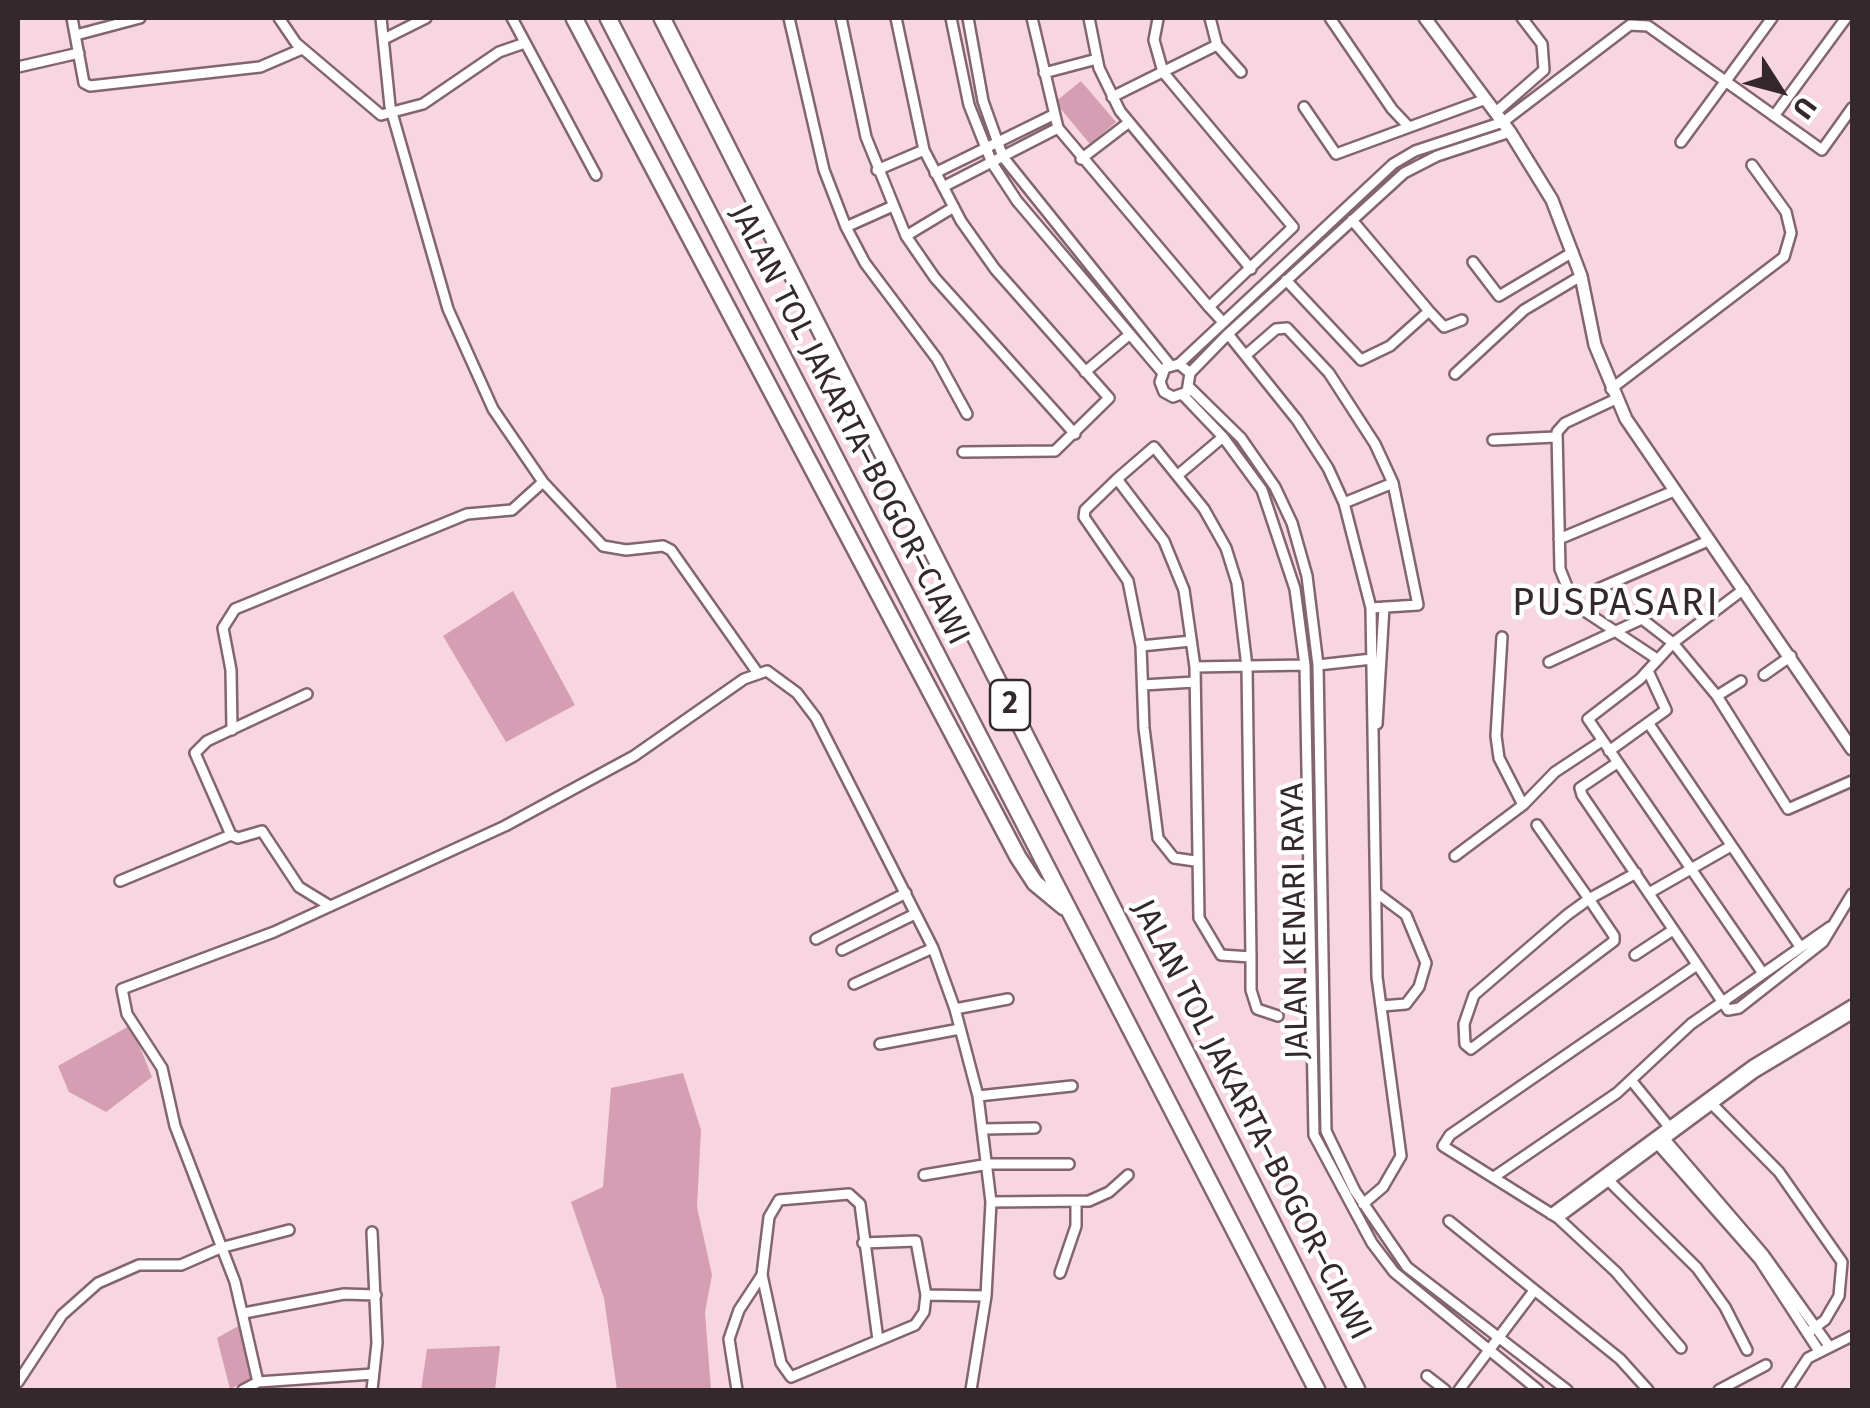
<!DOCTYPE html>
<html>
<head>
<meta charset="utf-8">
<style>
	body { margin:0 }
	#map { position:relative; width:1870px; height:1408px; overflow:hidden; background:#f7d6e1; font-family:"Fira Sans",sans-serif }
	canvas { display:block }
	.frame { position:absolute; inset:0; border:20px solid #34282c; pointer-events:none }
	.north { position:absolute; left:1730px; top:40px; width:100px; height:100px; -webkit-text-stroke:8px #fff; paint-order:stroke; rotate:126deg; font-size:28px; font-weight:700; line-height:40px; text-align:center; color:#34282c }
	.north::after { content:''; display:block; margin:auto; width:35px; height:45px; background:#34282c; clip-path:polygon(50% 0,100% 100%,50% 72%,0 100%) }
</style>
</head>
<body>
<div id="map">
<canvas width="1870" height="1408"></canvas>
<div class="frame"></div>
<div class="north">U</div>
</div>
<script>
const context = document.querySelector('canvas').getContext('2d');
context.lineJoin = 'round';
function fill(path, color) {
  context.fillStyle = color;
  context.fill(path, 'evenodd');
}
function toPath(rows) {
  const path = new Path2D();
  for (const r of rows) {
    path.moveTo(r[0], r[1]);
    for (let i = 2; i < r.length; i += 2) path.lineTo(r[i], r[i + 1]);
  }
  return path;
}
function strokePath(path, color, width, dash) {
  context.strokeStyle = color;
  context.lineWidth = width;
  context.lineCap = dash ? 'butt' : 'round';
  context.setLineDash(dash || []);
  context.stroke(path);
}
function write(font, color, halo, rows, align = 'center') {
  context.font = font + ' "Fira Sans",sans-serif';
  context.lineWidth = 9;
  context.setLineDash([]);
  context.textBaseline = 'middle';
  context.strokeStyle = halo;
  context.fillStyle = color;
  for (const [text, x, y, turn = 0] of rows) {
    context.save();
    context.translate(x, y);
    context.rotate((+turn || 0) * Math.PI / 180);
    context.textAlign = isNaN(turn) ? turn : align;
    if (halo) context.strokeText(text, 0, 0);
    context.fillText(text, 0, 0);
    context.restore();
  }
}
const green = toPath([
	[1081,81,1116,122,1090,144,1055,102],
	[513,591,575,705,506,742,443,636],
	[131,1025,152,1077,106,1112,69,1092,58,1066],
	[683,1073,701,1130,697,1207,712,1275,705,1312,711,1390,617,1390,604,1298,571,1202,603,1187,611,1088],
	[240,1325,253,1378,230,1389,217,1338],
	[500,1346,495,1390,421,1390,427,1349]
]);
const minor = toPath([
	[72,18,84,83,90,86,260,67,302,49],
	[279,18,296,43,381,115,423,104,499,52,522,44],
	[381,18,390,106,448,309,493,409,543,482,603,546,626,550,663,546,671,550,757,672],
	[512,18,596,175],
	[789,18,824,170,846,227,865,263,937,359,967,414],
	[841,18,866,137,906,236,935,278,1075,434],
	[896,18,924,150,961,221,995,269,1109,398,1055,451,963,452],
	[951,18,969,105,992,163,1017,201,1162,372],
	[968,18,983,101,1003,157,1170,365],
	[1032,18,1058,128,1209,307],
	[1089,18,1099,68,1120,111,1251,269],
	[1210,18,1217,45,1241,72],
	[1330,18,1392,109,1409,127],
	[1158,19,1154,40,1163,72,1293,227,1209,307,1222,321],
	[76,35,140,18],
	[384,39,426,18],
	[18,67,79,53],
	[1044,73,1097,59],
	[1112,97,1217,45],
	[1304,107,1336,154,1486,99],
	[1496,112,1544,70,1542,44,1522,18],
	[1774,116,1846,18],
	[1681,142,1772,18],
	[1081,159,1128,123],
	[877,170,924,150],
	[935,173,1053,115],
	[943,187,1058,128],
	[846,227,893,206],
	[906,236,954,207],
	[1473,262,1499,296,1573,252],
	[1286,280,1361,360,1390,346,1429,311,1352,220],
	[1429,311,1444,327,1462,320],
	[1228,334,1297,420,1328,468,1344,503,1371,608,1377,977,1401,1156,1383,1187,1363,1204],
	[1246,355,1276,329,1287,328,1329,373,1375,444,1393,483,1418,605,1371,608],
	[1179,364,1393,164,1415,151,1503,122,1630,25,1648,26,1822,150,1852,108],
	[1085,372,1130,334],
	[1190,373,1179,364,1165,368,1160,382,1164,392,1173,397,1187,392,1190,373,1228,334,1404,173,1437,156,1510,132],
	[1455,374,1524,310,1581,276],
	[1190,388,1241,438,1275,487,1292,523,1307,576,1318,665,1326,1131,1355,1191,1407,1267,1567,1390],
	[1611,389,1784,257,1791,233,1786,212,1752,165],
	[1183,395,1223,437,1262,490,1295,589,1305,665,1314,1135,1372,1243,1394,1272,1538,1390],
	[1616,399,1565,423,1557,432,1560,569,1574,604,1657,659],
	[1493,440,1555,437],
	[1178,475,1223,437],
	[1117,479,1085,510,1084,517,1128,581,1141,646,1144,728,1158,838,1174,858,1195,861],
	[1344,503,1393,483],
	[1559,539,1674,491],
	[1598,589,1708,541],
	[1744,589,1673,643,1640,679,1588,719,1762,972],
	[1502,637,1496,736,1499,758,1523,805],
	[1141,646,1191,641],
	[1549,662,1642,619,1673,643,1717,696,1788,809,1852,781],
	[1318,665,1372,659],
	[1195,667,1305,665],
	[1764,675,1791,656],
	[1143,685,1195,682],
	[307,694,207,741,195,753,231,835,238,838,262,831,299,887,330,906],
	[1717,696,1741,681],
	[1377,724,1384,607],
	[1649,724,1799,945],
	[232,730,231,670,223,628,235,609,467,514,512,510,543,482],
	[1609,751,1666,710,1648,671],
	[1617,763,1580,788,1582,795,1728,1010,1739,1008,1823,942,1852,894],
	[1537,825,1589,899,1614,936,1614,941,1471,1049,1465,1044,1464,1024,1474,995,1567,915,1589,899,1636,873],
	[1455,856,1523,805,1555,772,1602,741],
	[120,881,231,835],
	[1649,893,1731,846],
	[1378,894,1406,915,1426,963,1419,987,1406,1004,1382,1006],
	[816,939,906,893],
	[842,950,915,914],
	[1635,955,1673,930],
	[1251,957,1221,955,1199,918,1195,667,1184,590,1164,541,1117,479,1154,447,1204,509,1226,548,1237,583,1247,667,1251,957,1251,990,1257,1009,1278,1016],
	[854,984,933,948],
	[955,1009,1008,999],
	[880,1044,960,1029],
	[1631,1080,1670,1128],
	[978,1096,1072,1086],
	[1708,1100,1779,1172,1842,1262,1839,1296,1825,1320,1809,1332],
	[983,1129,1035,1128],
	[1663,1137,1764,1255,1829,1346],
	[1655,1141,1759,1259,1819,1351],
	[924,1175,989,1164,1069,1164],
	[1494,1177,1617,1093,1691,1024,1830,927],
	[1606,1178,1697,1268,1725,1307,1747,1350],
	[991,1202,1089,1201,1109,1192,1128,1175],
	[1551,1214,1753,1065,1852,1005],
	[1558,1218,1754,1073,1852,1014],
	[1449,1221,1620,1359,1648,1390],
	[863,1243,916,1241,926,1295],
	[1060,1273,1076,1226,1076,1202],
	[762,1275,781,1363,791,1377,915,1325,924,1312,926,1295,986,1296],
	[244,1313,344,1294,376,1295],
	[1681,1348,1616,1272,1558,1218,1443,1146,1450,1135,1697,965],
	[1427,1376,1445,1390],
	[18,1382,62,1315,98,1283,139,1265,181,1265,220,1248,289,1230],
	[258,1382,235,1282,175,1126,162,1068,127,1014,122,989,274,932,505,826,634,756,744,679,767,671,797,693,816,718,933,948,955,1009,978,1096,991,1202,986,1296,971,1390],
	[243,1390,258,1382,373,1374],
	[372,1390,377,1343,372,1232],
	[737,1390,729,1339,739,1310,762,1275,769,1217,779,1200,849,1194,860,1204,878,1340],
	[1459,1390,1533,1292],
	[1719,1390,1766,1365],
	[1787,1390,1808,1358,1852,1336]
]);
const tertiary = toPath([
	[1425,18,1510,132,1552,200,1581,276,1595,345,1626,419,1852,749]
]);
const motorway = toPath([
	[574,18,1018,857,1035,883,1064,907],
	[608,18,1317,1390],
	[662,18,1357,1390]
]);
const shields = [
	[1010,705,40]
];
const shieldNames = [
	["2",1010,705]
];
const streetNames = [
	["JALAN TOL JAKARTA–BOGOR–CIAWI",849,425,63],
	["JALAN KENARI RAYA",1296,921,-91],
	["JALAN TOL JAKARTA–BOGOR–CIAWI",1251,1120,63]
];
const quarterNames = [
	["PUSPASARI",1616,604]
];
fill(green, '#d69eb2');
strokePath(minor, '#836570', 14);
strokePath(tertiary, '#836570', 16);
strokePath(motorway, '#836570', 20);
strokePath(minor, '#fff', 9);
strokePath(tertiary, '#fff', 11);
strokePath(motorway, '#fff', 15);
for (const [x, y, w] of shields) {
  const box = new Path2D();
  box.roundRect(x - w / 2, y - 25, w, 50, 8);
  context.fillStyle = '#fff';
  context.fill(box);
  strokePath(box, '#34282c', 2.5);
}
write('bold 30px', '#34282c', null, shieldNames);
write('32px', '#34282c', '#fff', streetNames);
context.letterSpacing = '2.5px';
write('38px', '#34282c', '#fff', quarterNames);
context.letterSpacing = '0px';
</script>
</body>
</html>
